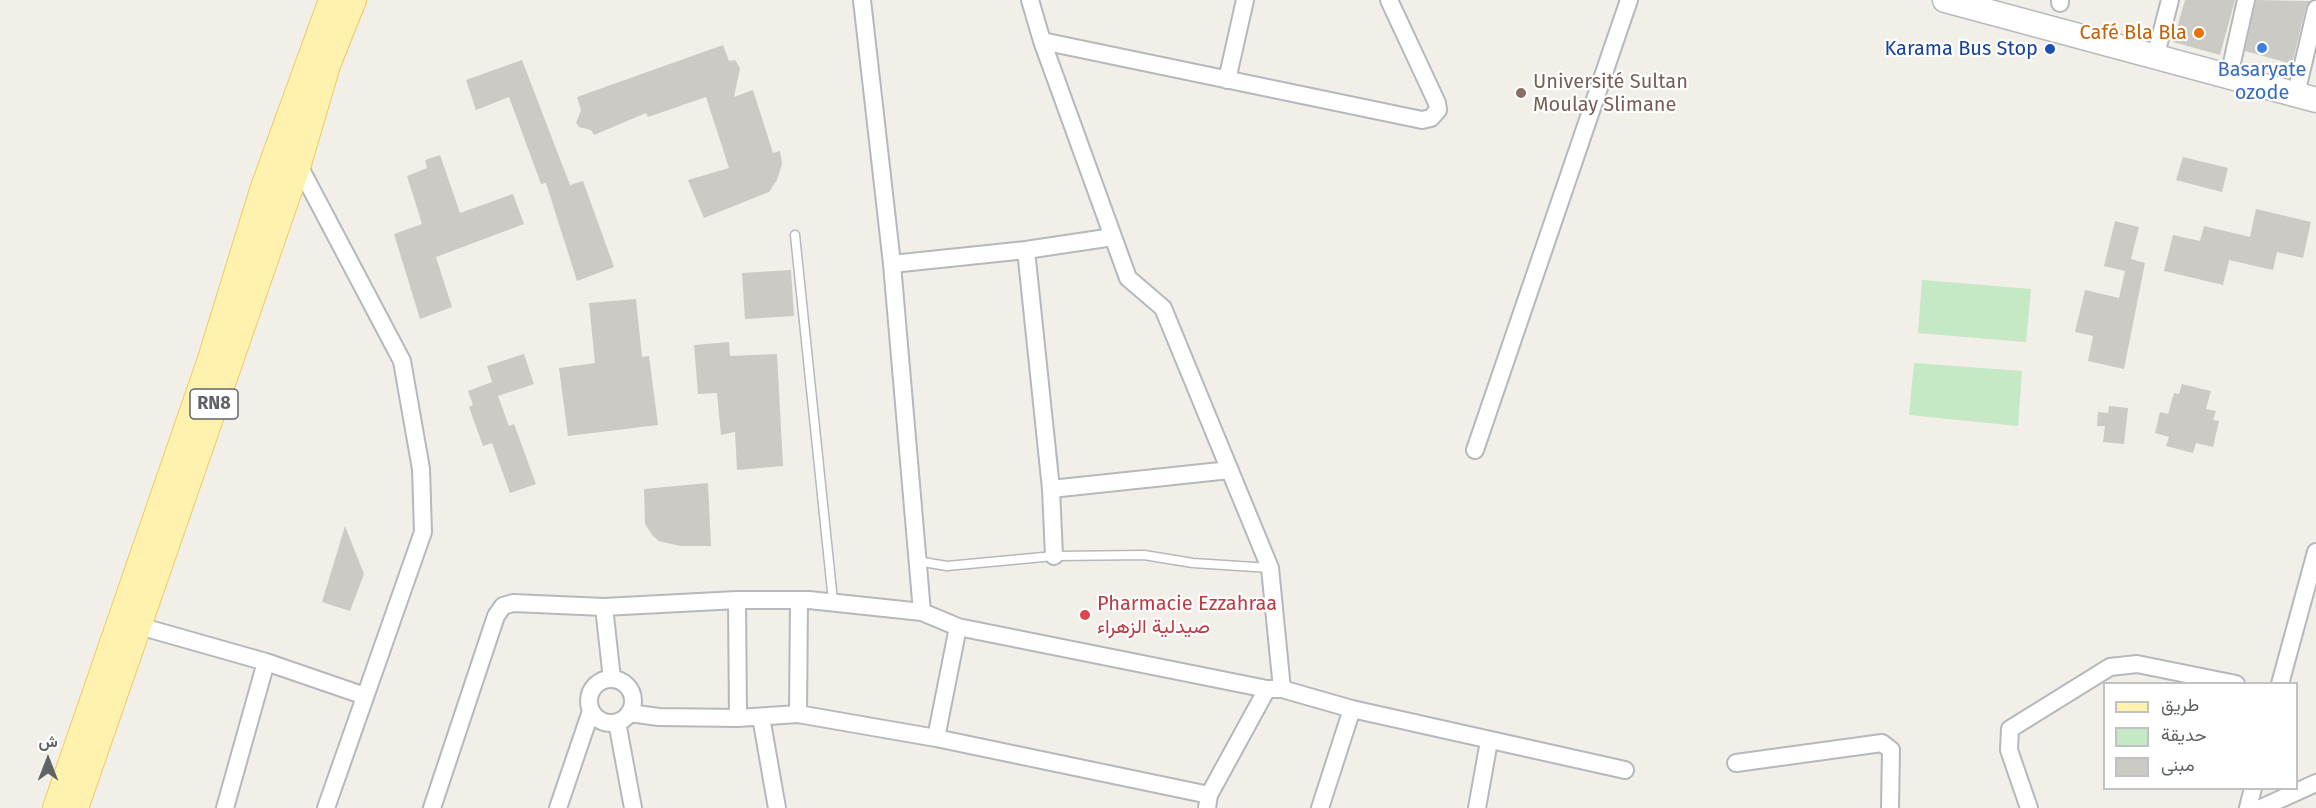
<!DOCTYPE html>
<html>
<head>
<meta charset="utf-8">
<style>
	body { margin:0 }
	#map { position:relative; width:2316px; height:808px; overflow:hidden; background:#f1efe8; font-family:"Fira Sans",Vazirmatn,sans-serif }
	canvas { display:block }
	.legend { position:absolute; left:2103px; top:682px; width:195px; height:108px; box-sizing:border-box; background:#fff; border:2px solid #bfc1c3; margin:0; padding:8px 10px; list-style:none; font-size:18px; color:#5f6368 }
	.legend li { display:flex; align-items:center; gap:12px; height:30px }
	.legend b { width:30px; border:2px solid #bfc1c3 }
	.north { position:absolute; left:18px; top:730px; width:60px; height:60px; -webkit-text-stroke:4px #fff; paint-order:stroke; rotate:0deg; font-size:16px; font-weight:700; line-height:24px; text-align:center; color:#5f6368 }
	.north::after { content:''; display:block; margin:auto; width:21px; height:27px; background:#5f6368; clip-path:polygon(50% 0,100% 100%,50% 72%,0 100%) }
</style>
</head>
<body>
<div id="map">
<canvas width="2316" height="808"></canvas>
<ul class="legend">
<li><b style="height:8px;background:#fff2af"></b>طريق</li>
<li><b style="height:16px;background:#c5e8c5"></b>حديقة</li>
<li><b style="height:16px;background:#cccac5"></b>مبنى</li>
</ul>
<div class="north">ش</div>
</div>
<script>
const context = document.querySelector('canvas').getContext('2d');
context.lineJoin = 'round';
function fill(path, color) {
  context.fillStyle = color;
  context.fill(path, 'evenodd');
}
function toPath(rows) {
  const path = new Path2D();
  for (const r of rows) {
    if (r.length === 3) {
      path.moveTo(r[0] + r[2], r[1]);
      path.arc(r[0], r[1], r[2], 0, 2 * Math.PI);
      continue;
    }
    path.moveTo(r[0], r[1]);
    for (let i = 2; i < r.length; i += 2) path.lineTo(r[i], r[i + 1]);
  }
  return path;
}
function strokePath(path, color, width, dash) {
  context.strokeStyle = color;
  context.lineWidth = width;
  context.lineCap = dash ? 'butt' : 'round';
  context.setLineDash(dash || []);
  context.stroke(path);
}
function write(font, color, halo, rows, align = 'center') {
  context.font = font + ' "Fira Sans",Vazirmatn,sans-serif';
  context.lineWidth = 4.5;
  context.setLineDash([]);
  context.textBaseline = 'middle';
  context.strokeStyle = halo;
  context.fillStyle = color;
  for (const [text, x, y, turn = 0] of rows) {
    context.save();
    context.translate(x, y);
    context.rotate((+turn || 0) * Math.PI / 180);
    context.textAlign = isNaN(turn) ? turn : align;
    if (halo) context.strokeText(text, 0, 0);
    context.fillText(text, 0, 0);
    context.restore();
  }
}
const green = toPath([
	[1922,280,2031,289,2026,342,1918,333],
	[1914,363,2022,371,2018,426,1909,415]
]);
const building = toPath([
	[2185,0,2235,0,2220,55,2173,42],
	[2256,0,2310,1,2306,7,2292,64,2245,51],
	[723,45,729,61,735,60,740,68,734,97,753,90,773,153,780,151,782,164,777,180,769,192,704,218,688,180,729,168,706,97,648,117,646,113,594,135,591,130,579,127,576,123,581,110,577,97],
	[522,60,570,185,583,181,614,267,577,281,546,183,541,184,509,97,476,110,466,80],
	[440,155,460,213,513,194,524,224,436,257,452,307,420,319,394,234,422,224,407,176,427,168,425,160],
	[2183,157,2228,168,2222,192,2176,180],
	[2256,209,2311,222,2303,258,2277,252,2273,270,2229,260,2223,285,2164,271,2173,235,2200,241,2204,226,2250,237],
	[2115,221,2139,227,2131,259,2145,263,2124,369,2088,361,2093,336,2075,332,2085,290,2119,298,2125,271,2104,266],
	[791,270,794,316,745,319,742,273],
	[636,299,642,357,649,356,658,425,568,436,559,368,595,363,589,303],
	[729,342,730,356,777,354,783,466,737,470,735,432,721,435,717,393,698,394,694,345],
	[524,354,534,384,498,396,509,426,514,424,536,484,510,493,492,443,483,446,469,407,473,405,468,391,492,382,487,366],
	[2182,384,2211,391,2206,409,2216,411,2213,420,2219,421,2213,447,2196,443,2193,453,2166,446,2169,437,2155,433,2160,412,2168,414,2174,393,2179,394],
	[2109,406,2128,408,2124,444,2103,442,2105,426,2097,426,2098,412,2108,413],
	[708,483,711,546,680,546,659,541,653,536,645,524,644,489],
	[345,526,364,574,350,611,322,602]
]);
const lane = toPath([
	[795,235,833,601],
	[917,561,947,566,1054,556,1144,555,1193,563,1270,568]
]);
const street = toPath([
	[862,0,892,264,922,612],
	[1030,0,1042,41,1128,278,1163,308,1270,568,1282,689],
	[2060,3,2060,0],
	[1042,41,1422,120,1431,118,1438,110,1437,103,1389,0],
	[2155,58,2170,0],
	[2229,76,2246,0],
	[1227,80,1245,0],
	[2296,94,2316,9],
	[298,164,402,361,421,469,423,532,326,808],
	[1026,250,1051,489],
	[892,264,1026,250,1113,237],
	[1475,450,1629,0],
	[1054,556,1051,489,1230,470],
	[737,600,738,718],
	[604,607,612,679],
	[139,626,266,662,365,696],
	[611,701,22],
	[2280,684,2316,552],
	[629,713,659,717,738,718,798,714,936,738,958,627],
	[798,714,799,600],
	[761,717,777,808],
	[617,722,633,808],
	[936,738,1209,795],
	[1736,763,1882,743,1891,750,1890,808],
	[225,808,266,662],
	[432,808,496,616,503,606,513,603,604,607,737,600,809,600,922,612,958,627,1267,689,1282,689,1352,709,1625,770],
	[558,808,591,711],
	[1207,808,1209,795,1267,689],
	[1320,808,1352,709],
	[1477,808,1489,741],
	[2029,808,2009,750,2010,729,2110,667,2137,664,2236,684],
	[2248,808,2253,788],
	[2261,808,2316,783]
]);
const secondary = toPath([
	[1945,0,2316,100]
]);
const primary = toPath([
	[56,808,210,362,263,190,332,0],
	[75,808,298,164,327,65,353,0]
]);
const markers = [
	[2199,33,6,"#e8710a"],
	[2262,48,6,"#3f7fe0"],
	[2050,49,6,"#1a4fb4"],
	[1521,93,6,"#8d6e63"],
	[1085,615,6,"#e0444e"]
];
const shields = [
	[214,404,48]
];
const shieldNames = [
	["RN8",214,404]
];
const foodNames = [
	["Café Bla Bla",2187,33]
];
const transitNames = [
	["Karama Bus Stop",2038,49]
];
const shopNames = [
	["Basaryate",2262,70],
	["ozode",2262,93]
];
const educationNames = [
	["Université Sultan",1533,82],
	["Moulay Slimane",1533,105]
];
const healthNames = [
	["Pharmacie Ezzahraa",1097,604],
	["صيدلية الزهراء",1097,627]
];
fill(green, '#c5e8c5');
fill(building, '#cccac5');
strokePath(lane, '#b5b8bc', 11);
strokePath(street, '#b5b8bc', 20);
strokePath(secondary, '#b6babf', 27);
strokePath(primary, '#f2c960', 28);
strokePath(lane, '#fff', 8);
strokePath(street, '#fff', 16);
strokePath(secondary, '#fff', 24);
strokePath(primary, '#fff2af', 26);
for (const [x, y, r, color] of markers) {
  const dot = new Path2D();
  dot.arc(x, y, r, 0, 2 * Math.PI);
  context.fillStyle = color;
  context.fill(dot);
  strokePath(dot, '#fff', 2);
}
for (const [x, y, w] of shields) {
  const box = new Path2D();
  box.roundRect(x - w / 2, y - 15, w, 30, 4.5);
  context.fillStyle = '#fff';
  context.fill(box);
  strokePath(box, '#5f6368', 1.5);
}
write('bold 18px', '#5f6368', null, shieldNames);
write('20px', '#c56008', '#fff', foodNames, 'right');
write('20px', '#164399', '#fff', transitNames, 'right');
write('20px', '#366cbe', '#fff', shopNames);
write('20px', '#785e54', '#fff', educationNames, 'left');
write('20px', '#be3a42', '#fff', healthNames, 'left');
</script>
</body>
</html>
